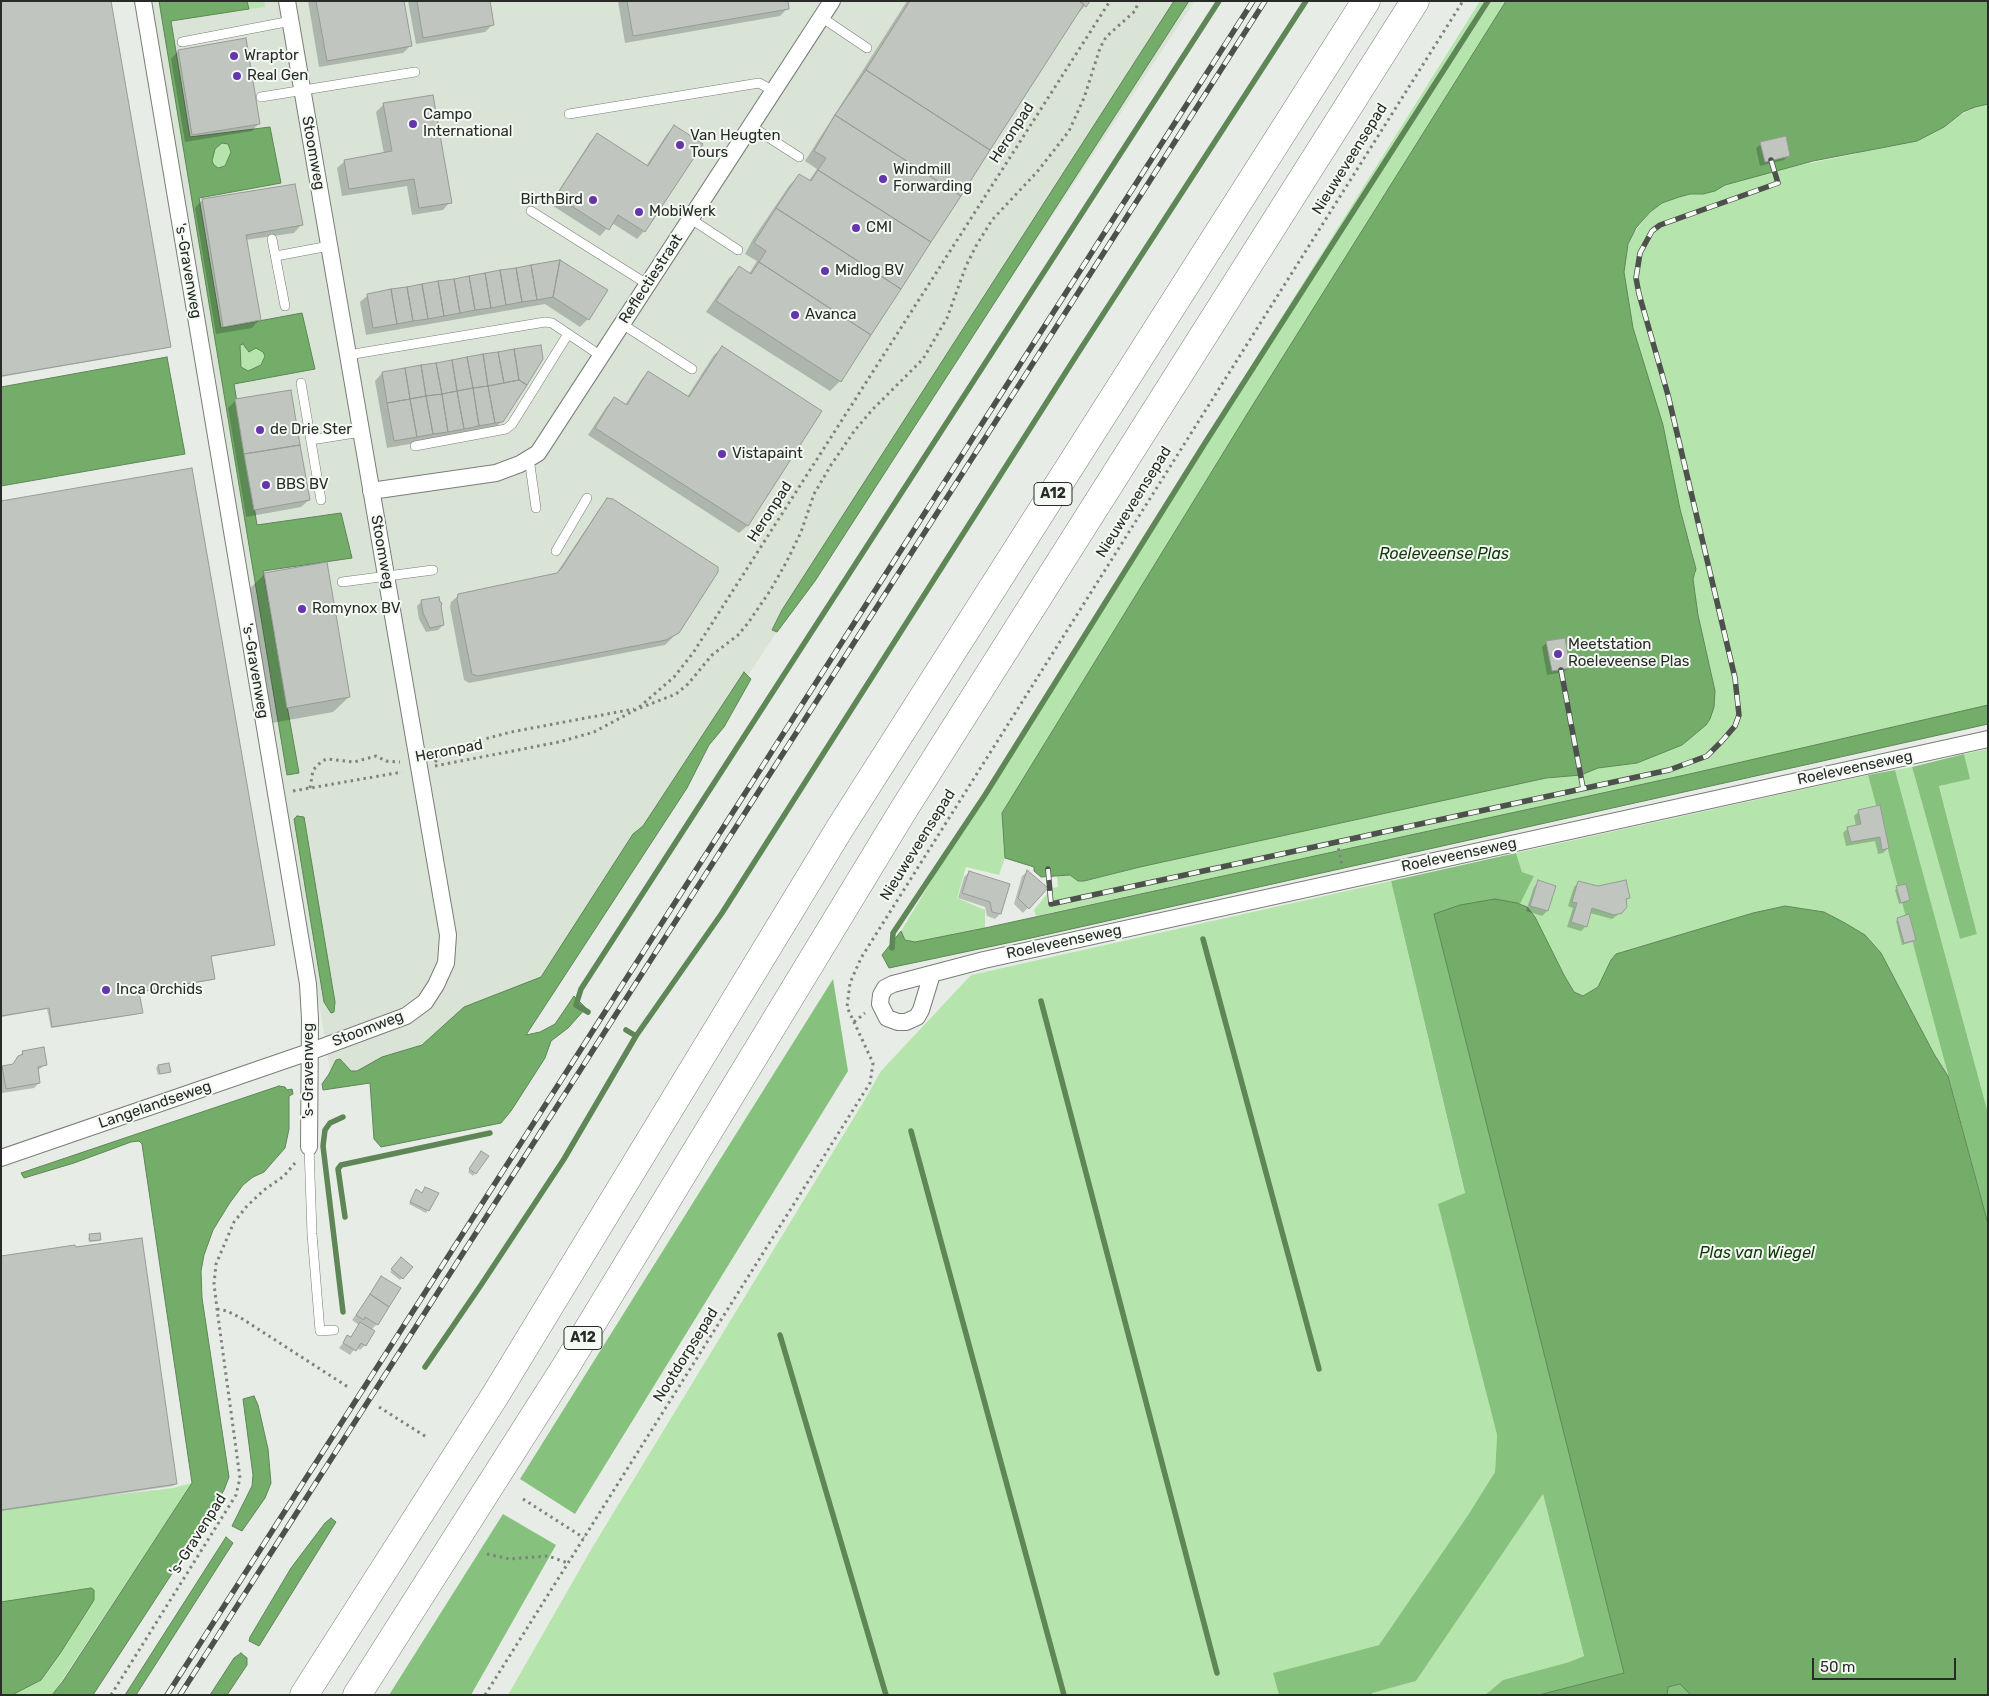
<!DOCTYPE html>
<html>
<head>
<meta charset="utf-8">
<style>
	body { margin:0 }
	#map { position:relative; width:1989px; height:1696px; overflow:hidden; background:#e7ede6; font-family:Rubik,sans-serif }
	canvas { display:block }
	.frame { position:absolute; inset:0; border:2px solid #292b29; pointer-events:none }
	.scale { position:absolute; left:1812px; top:1658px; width:144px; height:22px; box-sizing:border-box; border:2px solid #292b29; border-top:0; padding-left:6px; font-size:15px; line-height:18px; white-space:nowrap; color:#292b29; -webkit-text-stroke:4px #f4faf3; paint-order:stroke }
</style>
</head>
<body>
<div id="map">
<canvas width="1989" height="1696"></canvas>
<div class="frame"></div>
<div class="scale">50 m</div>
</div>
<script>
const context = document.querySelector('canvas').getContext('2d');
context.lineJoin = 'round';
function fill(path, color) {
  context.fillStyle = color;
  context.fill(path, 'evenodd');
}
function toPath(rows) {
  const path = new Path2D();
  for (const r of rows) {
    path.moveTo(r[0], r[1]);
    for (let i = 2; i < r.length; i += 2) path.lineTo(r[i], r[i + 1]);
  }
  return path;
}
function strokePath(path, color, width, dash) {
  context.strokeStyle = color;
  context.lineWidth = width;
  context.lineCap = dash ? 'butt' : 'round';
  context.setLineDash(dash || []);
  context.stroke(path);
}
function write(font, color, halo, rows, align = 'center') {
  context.font = font + ' Rubik,sans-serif';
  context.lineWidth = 4;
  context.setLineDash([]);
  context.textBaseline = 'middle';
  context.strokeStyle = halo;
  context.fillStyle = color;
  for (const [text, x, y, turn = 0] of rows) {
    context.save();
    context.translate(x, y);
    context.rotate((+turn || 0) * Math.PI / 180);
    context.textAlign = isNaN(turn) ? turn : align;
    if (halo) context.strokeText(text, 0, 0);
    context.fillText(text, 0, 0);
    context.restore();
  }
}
const built = toPath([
	[150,1,1195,1,515,1027,332,1081]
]);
const green = toPath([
	[247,1,264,1,265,7,249,9],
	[1480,1,1506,1,1249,411,1002,813,1005,858,999,875,966,867,957,898,985,910,985,928,915,942,905,940,901,931,1014,744],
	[1988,104,1988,705,1694,773,1036,916,1034,910,1052,888,1058,887,1057,876,1070,875,1078,881,1084,881,1140,867,1546,778,1581,775,1598,768,1637,763,1682,745,1706,725,1710,719,1715,691,1698,615,1693,579,1696,573,1693,554,1680,509,1663,425,1633,328,1624,272,1626,252,1631,237,1650,212,1662,203,1679,197,1690,194,1703,194,1715,191,1725,185,1791,167,1855,154,1953,119,1975,107],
	[222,143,228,144,231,152,225,166,218,168,214,165,212,161,215,148],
	[243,344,251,352,256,348,263,352,265,356,261,365,248,371,241,367,240,345],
	[1988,749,1988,1113,1895,770,1912,767,1960,939,1977,934,1939,785,1969,779,1964,754],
	[1868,775,1940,1040,1948,1076,1934,1054,1881,953,1865,935,1824,912,1785,906,1754,913,1616,954,1611,960,1598,987,1583,996,1574,992,1527,907,1520,904,1534,876,1522,872,1516,853],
	[1391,881,1465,1194,1439,1204,1497,1435,1495,1472,1468,1515,1379,1645,1274,1673,1279,1695,508,1695,592,1548,864,1101,881,1071,971,975],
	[192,1483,53,1694,12,1695,41,1680,48,1671,94,1600,94,1590,91,1588,1,1602,1,1508,173,1488],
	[1543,1494,1584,1656,1569,1662,1503,1680,1485,1695,1372,1695,1371,1693,1416,1681]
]);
const forest = toPath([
	[1964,754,1970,779,1939,786,1977,934,1960,939,1912,767],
	[1895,770,1988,1113,1988,1224,1868,775],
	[1516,853,1522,872,1534,876,1520,904,1495,899,1434,914,1624,1673,1539,1695,1485,1695,1503,1680,1569,1662,1584,1656,1543,1494,1416,1681,1372,1693,1372,1695,1279,1695,1273,1673,1379,1645,1468,1515,1495,1472,1497,1435,1438,1204,1465,1193,1391,881],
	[833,979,848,1071,575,1514,520,1479],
	[503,1514,556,1545,471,1695,389,1695],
	[1681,1684,1691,1695,1667,1695,1667,1687]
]);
const water = toPath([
	[159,1,247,1,249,9,171,21,190,137,270,127,281,183,199,198,221,328,302,313,315,369,234,384,257,525,341,513,352,558,263,571,299,773,287,775,159,1],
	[222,143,228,144,231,152,225,166,218,168,214,165,212,161,215,149,222,143],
	[243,344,249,352,256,348,263,352,265,356,261,365,248,371,241,367,240,345,243,344],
	[1174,1,1189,1,815,581,777,632,772,630,782,610,1174,1],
	[1506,1,1988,1,1988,104,1975,107,1963,112,1944,127,1917,141,1813,161,1725,185,1715,191,1703,194,1690,194,1679,197,1662,203,1650,212,1636,228,1628,244,1624,272,1633,328,1663,425,1680,509,1696,569,1693,579,1698,615,1715,691,1714,707,1710,719,1706,725,1682,745,1637,763,1598,768,1581,775,1546,778,1140,867,1084,881,1078,881,1070,875,1041,877,1034,871,1034,867,1005,858,1002,813,1249,411,1506,1],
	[167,357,185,454,1,486,1,387,167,357],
	[744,672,751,679,724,727,709,745,687,788,526,1035,540,1032,555,1024,574,996,586,1008,568,1028,551,1041,545,1058,511,1111,501,1123,381,1147,374,1139,370,1083,323,1090,322,1084,329,1074,336,1060,340,1059,351,1071,357,1071,382,1057,422,1045,464,1007,541,977,633,834,643,826,744,672],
	[1988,705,1988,724,1031,938,889,968,882,955,901,931,905,940,915,942,985,928,1694,773,1988,705],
	[297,816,304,817,335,1002,334,1012,331,1013,324,1002,294,819,297,816],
	[1495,899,1517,903,1527,907,1535,917,1564,975,1574,992,1583,996,1598,987,1611,960,1616,954,1753,913,1785,906,1824,912,1845,923,1865,935,1881,953,1934,1054,1948,1076,1988,1224,1988,1695,1691,1695,1680,1684,1668,1687,1667,1695,1539,1695,1624,1673,1434,914,1460,905,1495,899],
	[279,1086,285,1087,287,1090,292,1089,293,1094,289,1096,289,1129,285,1148,264,1172,253,1177,243,1185,229,1204,213,1230,204,1255,201,1271,202,1298,229,1477,224,1490,199,1532,93,1695,52,1695,63,1681,192,1483,142,1144,139,1141,131,1142,74,1163,24,1178,21,1173,279,1086],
	[254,1396,258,1405,268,1449,271,1483,265,1498,242,1531,232,1526,252,1486,253,1475,243,1399,254,1396],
	[331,1518,336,1522,259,1646,249,1641,250,1637,291,1568,325,1523,331,1518],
	[226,1537,233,1543,136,1695,125,1695,226,1537],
	[91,1588,94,1590,94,1600,61,1652,41,1680,12,1695,1,1695,1,1602,91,1588],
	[241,1653,247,1658,247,1665,227,1695,210,1695,234,1658,241,1653]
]);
const shadow = toPath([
	[1,1,169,346,167,348,1,377],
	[308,1,403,1,410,46,403,53,319,67],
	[408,1,488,1,492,25,485,32,416,44],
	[618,1,786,1,788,8,780,16,625,43],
	[907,1,1089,1,1075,17,840,381,830,391,706,312,729,278,740,268,749,274,757,261,745,254,753,239,789,186,799,175,809,181,817,169,805,161],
	[178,51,259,123,252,131,185,142,171,59],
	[384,104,450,202,443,210,412,215,407,186,342,196,337,168,345,161,384,154,376,112],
	[675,127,644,231,637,239,612,223,600,236,550,204,590,142,597,135,646,166,667,134],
	[1761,144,1789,155,1784,160,1760,166,1756,148],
	[202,200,301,225,294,233,245,240,259,320,252,328,216,334,195,208],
	[560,261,588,319,580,327,545,304,366,335,360,302,368,295],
	[722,348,820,411,747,526,739,533,588,435,607,406,615,398,625,405,641,380,648,372,687,397,714,355],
	[382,373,502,421,494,429,387,448,375,381],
	[290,391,309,500,301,507,246,517,228,408,235,401],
	[608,500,612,500,716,566,716,571,678,632,665,645,469,683,464,680,450,607,451,602,459,595,556,574,600,508],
	[1,503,274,944,272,946,210,957,214,978,212,980,138,993,142,1012,139,1014,51,1028,47,1009,1,1017],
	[265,574,349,697,333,712,272,723,249,589],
	[422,601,443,625,438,630,426,632,419,619,417,606],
	[1547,642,1569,668,1564,672,1547,675,1542,647],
	[1879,807,1888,848,1883,853,1878,854,1875,841,1846,846,1843,833,1848,828,1856,826,1854,816,1859,811],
	[969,872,1009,885,1000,914,995,919,987,916,985,907,958,898,964,877],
	[1027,872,1046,888,1023,913,1014,904,1022,876],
	[1538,882,1554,887,1547,911,1542,916,1526,911,1534,887],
	[1579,882,1629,898,1624,902,1624,910,1612,919,1590,913,1586,926,1581,931,1567,927,1573,908,1568,906,1574,887],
	[1897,888,1909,900,1906,902,1899,904,1895,890],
	[1898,919,1914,940,1912,942,1902,945,1896,921],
	[23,1052,45,1065,37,1071,39,1083,34,1088,2,1093,1,1069,12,1066],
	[158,1066,169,1071,158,1075,156,1068],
	[480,1154,487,1156,473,1176,468,1172],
	[425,1188,437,1193,426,1213,409,1204,416,1191,421,1194],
	[90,1236,100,1239,98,1241,89,1242,88,1238],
	[1,1257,175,1484,173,1486,1,1511],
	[401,1259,411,1268,400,1280,390,1272],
	[382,1278,399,1288,377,1324,371,1330,365,1345,360,1350,356,1347,350,1355,339,1348,348,1337,350,1338,359,1325,352,1320]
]);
const stream = toPath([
	[1203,939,1319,1369],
	[892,948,893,933,985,795,1205,443,1488,1],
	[1041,1001,1217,1673],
	[588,1012,576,1005,581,989,1219,1],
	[626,1030,636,1036],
	[911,1131,1064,1695],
	[345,1217,338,1169,341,1165,490,1133],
	[343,1312,323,1146,325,1130,330,1123,343,1117],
	[780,1335,886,1695],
	[425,1367,481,1285,564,1159,636,1036,722,913,1078,353,1306,1]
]);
const building = toPath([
	[1,1,111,1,171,347,1,376,1,1],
	[316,1,404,1,412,46,327,61,316,1],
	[417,1,490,1,494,25,423,38,417,1],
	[627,1,788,1,789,9,633,36,627,1],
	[910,1,1079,1,1084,4,990,150,866,70,910,1],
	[1079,1,1090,1,1086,7,1079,1],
	[246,38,260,124,192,135,178,50,246,38],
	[866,70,990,150,961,196,835,115,866,70],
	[433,95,452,203,419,208,414,179,349,189,344,160,392,151,383,103,433,95],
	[835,115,961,196,931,242,818,170,826,158,814,151,835,115],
	[674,125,703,144,645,232,618,215,609,230,556,196,597,133,648,166,674,125],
	[1786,136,1790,156,1765,162,1760,142,1786,136],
	[818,170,931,242,901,289,776,208,799,174,811,181,818,170],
	[295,184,303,225,246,235,261,320,223,327,202,199,295,184],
	[776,208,901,289,871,335,759,262,766,251,754,243,776,208],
	[560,260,608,290,589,320,553,297,560,260],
	[560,260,553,297,537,300,531,265,560,260],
	[759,262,871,335,841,382,716,301,739,266,751,274,759,262],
	[531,265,537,300,522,302,516,268,531,265],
	[516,268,522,302,506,305,500,270,516,268],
	[500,270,506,305,491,308,485,273,500,270],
	[485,273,491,308,475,310,469,276,485,273],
	[469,276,475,310,460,313,454,279,469,276],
	[454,279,460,313,444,316,438,281,454,279],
	[438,281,444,316,428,319,422,284,438,281],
	[422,284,428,319,413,321,407,287,422,284],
	[407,287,413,321,397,324,391,289,407,287],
	[391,289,397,324,373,328,367,294,391,289],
	[541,345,543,359,527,385,519,380,514,349,541,345],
	[722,346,822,411,748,526,595,428,614,397,627,405,648,371,689,397,722,346],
	[514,349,519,380,504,383,498,352,514,349],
	[498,352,504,383,488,386,483,354,498,352],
	[483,354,488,386,473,388,467,357,483,354],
	[467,357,473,388,457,391,452,360,467,357],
	[452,360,457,391,442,394,436,363,452,360],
	[436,363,442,394,426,396,421,365,436,363],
	[421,365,426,396,410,399,405,368,421,365],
	[405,368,410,399,387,403,382,372,405,368],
	[519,380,527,385,503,422,495,423,488,386,519,380],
	[488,386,495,423,479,426,473,388,488,386],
	[473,388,479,426,464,429,457,391,473,388],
	[291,390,300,445,244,454,235,399,291,390],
	[457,391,464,429,448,432,442,394,457,391],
	[442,394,448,432,433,434,426,396,442,394],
	[426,396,433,434,417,437,410,399,426,396],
	[410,399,417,437,394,441,387,403,410,399],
	[300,445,310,500,254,510,244,454,300,445],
	[192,468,275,945,211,956,215,979,139,992,143,1013,52,1027,49,1008,1,1016,1,501,192,468],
	[607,498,613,499,718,567,718,572,679,633,666,640,478,676,472,674,457,599,458,594,557,573,561,569,607,498],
	[327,562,350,697,287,708,264,573,327,562],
	[439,597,440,602,442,603,441,606,444,625,430,628,423,613,421,600,439,597],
	[1565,638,1570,668,1552,671,1546,641,1565,638],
	[1880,805,1889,848,1882,850,1880,837,1851,842,1847,827,1861,824,1858,810,1880,805],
	[1027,870,1048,888,1029,909,1018,898,1027,870],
	[969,871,1010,884,1001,914,992,912,990,902,962,893,969,871],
	[1538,880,1556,886,1548,911,1530,906,1538,880],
	[1626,880,1630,898,1626,899,1627,907,1622,913,1614,915,1592,908,1587,927,1571,922,1577,903,1572,902,1578,881,1598,886,1626,880],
	[1906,884,1910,900,1901,903,1896,886,1906,884],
	[1909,914,1916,940,1904,943,1897,918,1909,914],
	[44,1047,47,1065,38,1067,40,1083,6,1089,2,1066,13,1064,18,1056,23,1054,22,1051,44,1047],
	[169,1063,171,1072,160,1074,158,1065,169,1063],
	[481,1151,489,1156,476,1174,469,1169,481,1151],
	[425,1187,439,1193,429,1211,410,1202,416,1189,422,1193,425,1187],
	[100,1233,101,1240,90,1241,89,1234,100,1233],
	[142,1238,177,1484,1,1510,1,1256,75,1245,76,1247,142,1238],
	[401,1257,413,1267,403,1279,391,1269,401,1257],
	[381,1276,401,1288,389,1307,370,1294,381,1276],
	[370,1294,389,1307,378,1325,365,1317,364,1320,356,1315,370,1294],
	[360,1322,375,1331,366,1346,361,1343,356,1351,343,1343,347,1335,351,1337,360,1322]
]);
const path = toPath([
	[640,708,676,694,688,684,712,655,738,635,748,623,770,591,787,561,801,532,814,494,831,465,855,430,873,409,923,359,947,318,966,266,976,246,992,220,1037,172,1069,131,1084,98,1100,48,1106,37,1135,11,1139,1],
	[435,762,447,749,511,732,634,709],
	[435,766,559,742,594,732,637,709,674,677,693,653,1110,1],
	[310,788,313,770,322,761,327,759,354,762,376,756,386,761,400,762],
	[293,791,402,772],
	[1337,842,1342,865],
	[854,1022,865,1013],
	[217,1309,227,1311,241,1318,348,1387],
	[379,1407,428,1438],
	[523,1499,584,1538],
	[487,1554,510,1559,548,1556,568,1563],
	[111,1695,236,1495,240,1478,217,1309,214,1284,216,1264,234,1222,247,1206,264,1190,284,1176,295,1163],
	[485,1695,870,1083,873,1063,847,1007,850,983,861,958,1463,1]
]);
const service = toPath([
	[821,17,867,48],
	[182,42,291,21],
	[261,97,415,72],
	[569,114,759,83,774,91],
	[751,126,799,157],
	[531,211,647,284],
	[691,219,738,250],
	[272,239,285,306],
	[276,256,329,246],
	[622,324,692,369],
	[348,355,545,322,552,323,601,356],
	[301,383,321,500],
	[311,440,361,432],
	[415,446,506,429,512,424,568,334],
	[529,458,536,508],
	[556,551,587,498],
	[342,582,433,570],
	[309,1147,312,1234,320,1331,334,1330]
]);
const minor = toPath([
	[143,1,308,984,310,1019,309,1147],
	[371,491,496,473,520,464,538,453,832,1],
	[932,974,921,1010,917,1017,906,1022,898,1022,887,1018,880,1004,881,995,885,988,893,984,984,960,1988,739],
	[1,1158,309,1052,406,1016,425,1002,436,985,446,963,448,935,287,1]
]);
const motorway = toPath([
	[304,1695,496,1394,840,828,1366,1],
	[357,1695,566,1366,904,809,1415,1]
]);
const rail = toPath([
	[1561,670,1583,788],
	[1048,869,1051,904,1669,770,1707,756,1722,741,1735,726,1739,715,1735,678,1668,395,1639,294,1636,278,1640,253,1652,231,1660,225,1778,183,1771,160],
	[167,1695,1253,1],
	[180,1695,1265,1]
]);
const markers = [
	[234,56,5,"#6435ac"],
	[237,76,5,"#6435ac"],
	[413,124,5,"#6435ac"],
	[680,145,5,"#6435ac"],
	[883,179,5,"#6435ac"],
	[593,200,5,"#6435ac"],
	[639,212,5,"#6435ac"],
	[856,228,5,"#6435ac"],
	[825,271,5,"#6435ac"],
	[795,315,5,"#6435ac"],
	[260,430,5,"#6435ac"],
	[722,454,5,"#6435ac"],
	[266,485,5,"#6435ac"],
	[302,609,5,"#6435ac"],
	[1558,654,5,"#6435ac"],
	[106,990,5,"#6435ac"]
];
const shields = [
	[1053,494,38],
	[583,1338,38]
];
const shieldNames = [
	["A12",1053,494],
	["A12",583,1338]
];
const poiNames = [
	["Wraptor",244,56],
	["Real Gen",247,76],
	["Campo",423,115],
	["International",423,132],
	["Van Heugten",690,136],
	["Tours",690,153],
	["Windmill",893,170],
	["Forwarding",893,187],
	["BirthBird",583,200,"right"],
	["MobiWerk",649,212],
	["CMI",866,228],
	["Midlog BV",835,271],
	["Avanca",805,315],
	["de Drie Ster",270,430],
	["Vistapaint",732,454],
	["BBS BV",276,485],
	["Romynox BV",312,609],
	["Meetstation",1568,645],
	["Roeleveense Plas",1568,662],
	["Inca Orchids",116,990]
];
const streetNames = [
	["Heronpad",1012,133,-57],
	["Stoomweg",313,153,80],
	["Nieuweveensepad",1350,159,-58],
	["'s-Gravenweg",188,271,80],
	["Reflectiestraat",651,279,-57],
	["Nieuweveensepad",1134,502,-58],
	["Heronpad",770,512,-57],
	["Stoomweg",382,552,80],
	["'s-Gravenweg",255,671,80],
	["Heronpad",449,751,-11],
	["Roeleveenseweg",1855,768,-12],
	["Nieuweveensepad",918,845,-58],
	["Roeleveenseweg",1459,855,-12],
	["Roeleveenseweg",1064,942,-12],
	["Stoomweg",368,1029,-21],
	["'s-Gravenweg",309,1071,-90],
	["Langelandseweg",155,1105,-19],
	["Nootdorpsepad",686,1355,-58],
	["'s-Gravenpad",198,1535,-58]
];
const waterNames = [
	["Roeleveense Plas",1444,554],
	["Plas van Wiegel",1757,1253]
];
fill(built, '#d9e4d7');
fill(green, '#b5e5ac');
fill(forest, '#86c17d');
fill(water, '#74ad6a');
strokePath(water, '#5e8656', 1);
fill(shadow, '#0003');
strokePath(stream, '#5e8656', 5.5);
fill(building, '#c0c6bf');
strokePath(building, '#979c96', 1);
strokePath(service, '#797e78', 10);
strokePath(minor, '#797e78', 18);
strokePath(motorway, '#797e78', 29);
strokePath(path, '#7f837f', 3, [2.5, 4]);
strokePath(service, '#fff', 9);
strokePath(minor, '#fff', 16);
strokePath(motorway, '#fff', 28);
strokePath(rail, '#4d504d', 5.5);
strokePath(rail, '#f4faf3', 4, [11]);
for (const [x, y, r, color] of markers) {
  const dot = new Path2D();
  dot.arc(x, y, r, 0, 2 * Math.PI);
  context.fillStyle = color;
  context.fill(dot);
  strokePath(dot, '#f4faf3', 2);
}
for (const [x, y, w] of shields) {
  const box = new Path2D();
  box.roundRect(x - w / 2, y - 11.5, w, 23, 4);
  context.fillStyle = '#f4faf3';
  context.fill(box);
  strokePath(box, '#292b29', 1);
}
write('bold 14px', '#292b29', null, shieldNames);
write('15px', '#292b29', '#f4faf3', poiNames, 'left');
write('15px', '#292b29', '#f4faf3', streetNames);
write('italic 16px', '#10380a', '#f4faf3', waterNames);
</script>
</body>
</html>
